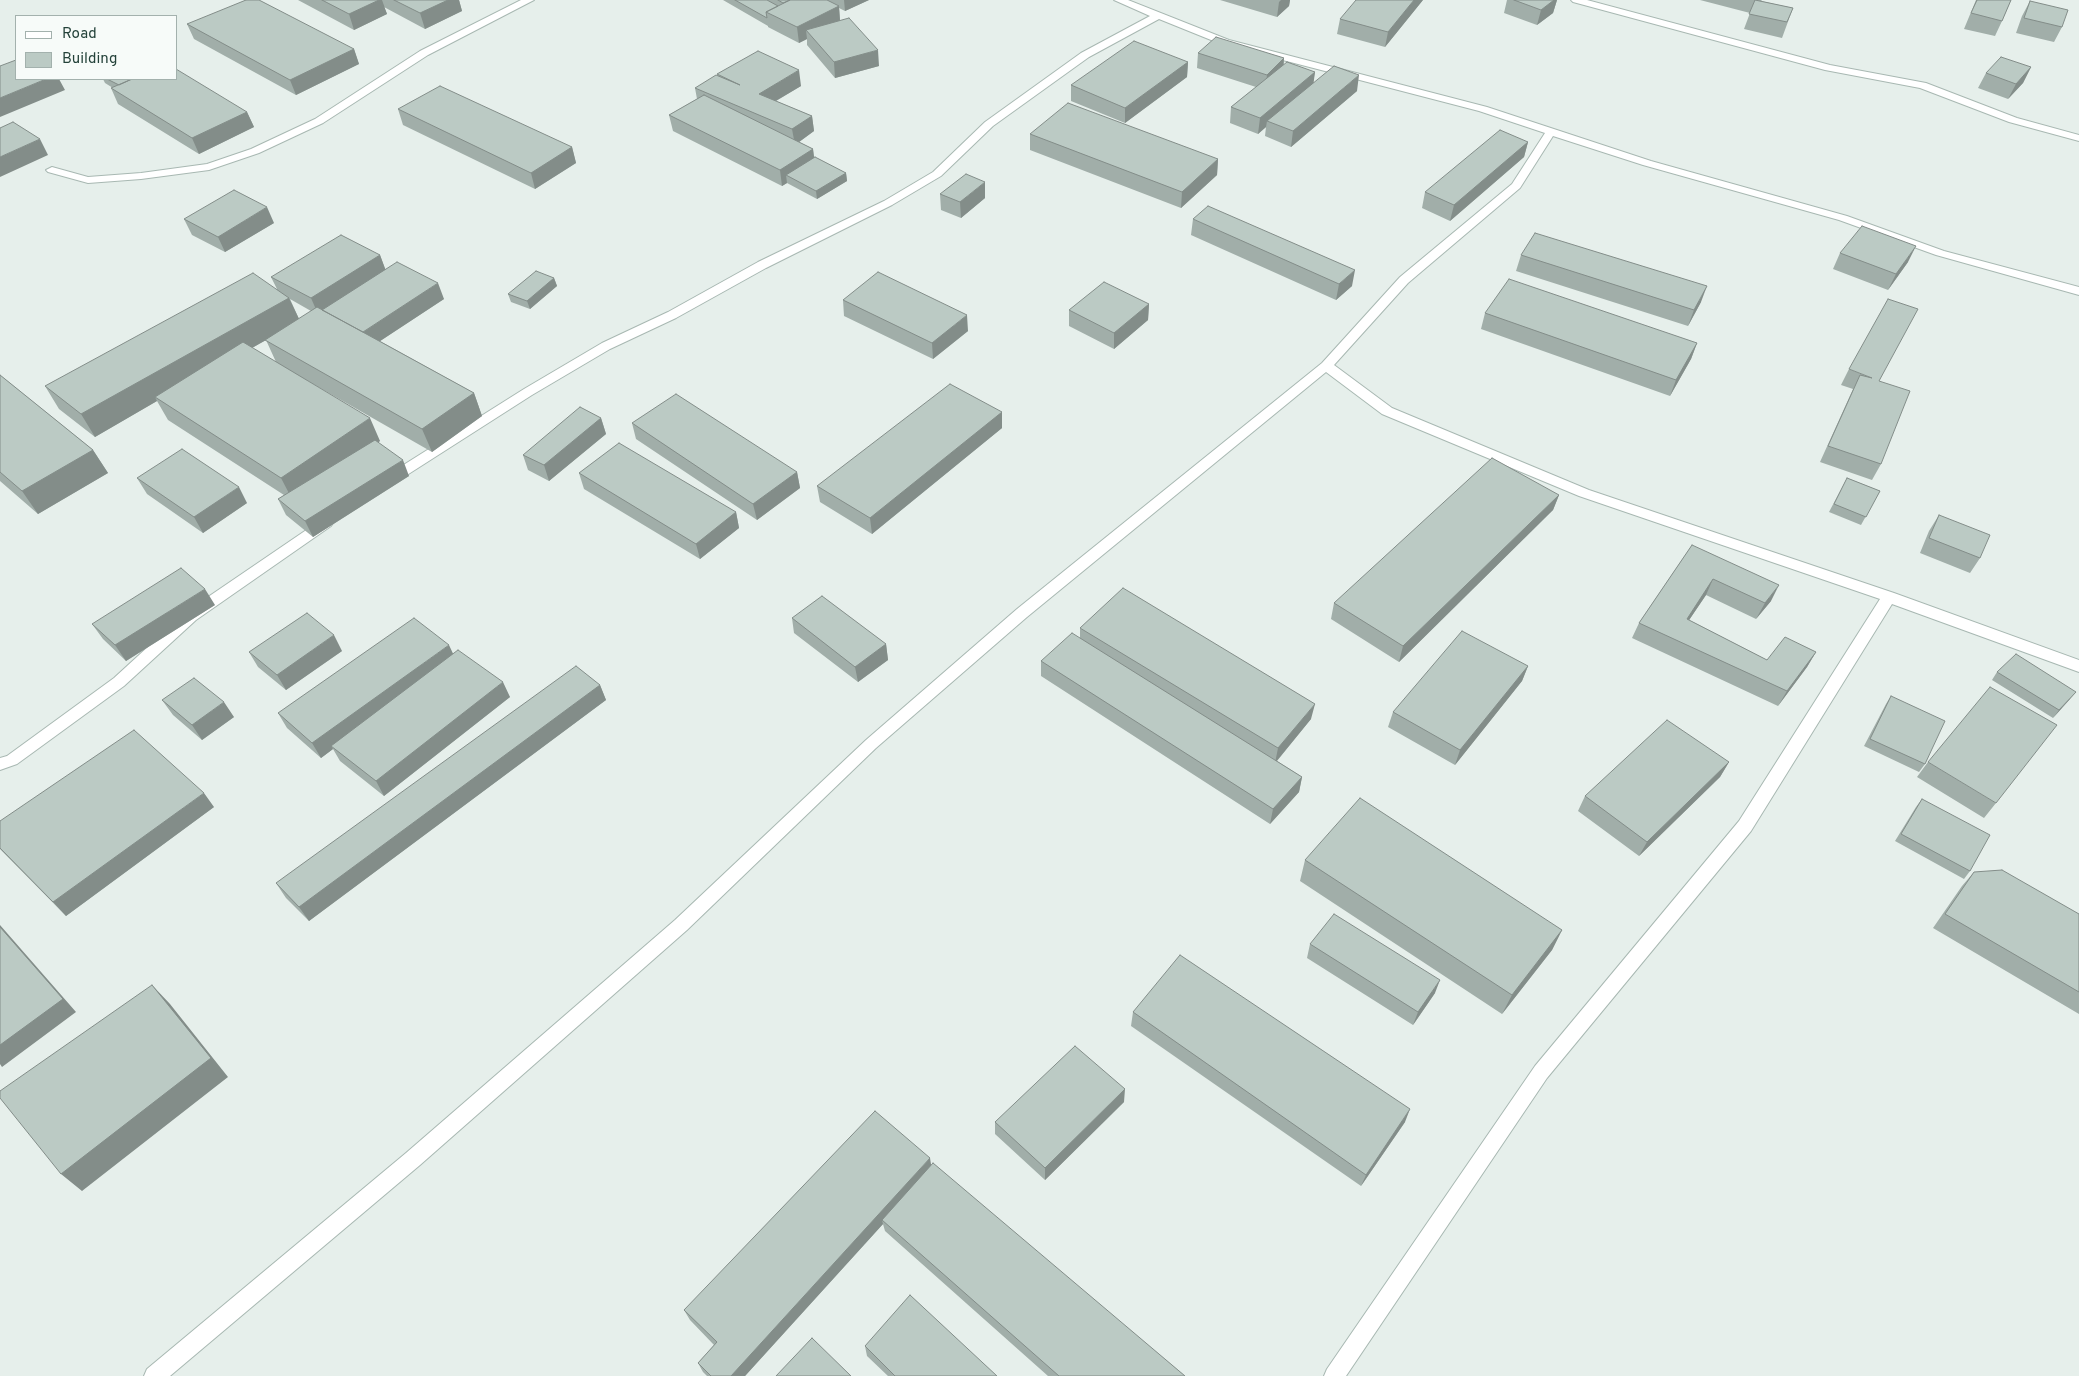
<!DOCTYPE html>
<html>
<head>
<meta charset="utf-8">
<style>
	body { margin:0 }
	#map { position:relative; width:2079px; height:1376px; overflow:hidden; background:#e6efeb; font-family:Overpass,sans-serif }
	canvas { display:block }
	.legend { position:absolute; left:15px; top:15px; width:162px; height:65px; box-sizing:border-box; background:#f7fbf9; border:1px solid #a3b1ad; margin:0; padding:6px 9px; list-style:none; font-size:15px; color:#24423a }
	.legend li { display:flex; align-items:center; gap:10px; height:25px }
	.legend b { width:25px; border:1px solid #a3b1ad }
</style>
</head>
<body>
<div id="map">
<canvas width="2079" height="1376"></canvas>
<ul class="legend">
<li><b style="height:6px;background:#fff"></b>Road</li>
<li><b style="height:14px;background:#bbcac4"></b>Building</li>
</ul>
</div>
<script>
const context = document.querySelector('canvas').getContext('2d');
context.lineJoin = 'round';
function toPath(rows) {
  const path = new Path2D();
  for (const r of rows) {
    path.moveTo(r[0], r[1]);
    for (let i = 2; i < r.length; i += 2) path.lineTo(r[i], r[i + 1]);
  }
  return path;
}
function strokePath(path, color, width, dash) {
  context.strokeStyle = color;
  context.lineWidth = width;
  context.lineCap = dash ? 'butt' : 'round';
  context.setLineDash(dash || []);
  context.stroke(path);
}
function fill(path, color) {
  context.fillStyle = color;
  context.fill(path, 'evenodd');
}
const street = toPath([
	[521,0,534,0,428,55,323,123,259,153,209,170,141,179,88,183,48,172,46,170,52,167,88,177,141,173,207,164,251,149,315,119,420,51,521,0],
	[1114,0,1128,0,1229,40,1487,107,1651,161,1847,216,1944,251,2079,287,2079,295,1936,255,1839,220,1643,165,1553,136,1520,188,1408,283,1334,365,1392,408,1589,490,1894,593,2079,660,2079,672,1892,604,1751,831,1547,1078,1346,1376,1324,1376,1327,1369,1535,1066,1739,821,1880,599,1579,496,1382,414,1326,372,1027,617,876,748,687,930,420,1165,170,1376,144,1376,147,1369,406,1153,675,920,866,740,1017,609,1322,363,1400,277,1512,184,1545,133,1479,111,1221,44,1159,19,1089,57,993,126,941,176,892,205,766,268,676,318,610,349,532,395,396,482,386,482,384,479,386,476,524,389,602,343,668,312,758,262,884,201,933,172,985,122,1081,53,1150,16,1114,0],
	[1571,0,1587,0,1830,65,1926,83,2017,118,2079,135,2079,141,2009,122,1920,88,1825,70,1573,2,1571,0],
	[326,518,331,520,333,523,331,526,196,620,124,686,17,764,0,770,0,758,7,756,114,678,186,612,321,520,326,518]
]);
const wall = toPath([
	[298,0,459,0,462,11,425,29,384,7,387,14,354,30],
	[723,0,869,0,845,11,839,8,840,20,879,66,835,78,807,45,807,39,799,43,768,27,768,26],
	[1220,0,1290,0,1289,6,1277,17],
	[1423,0,1385,47,1337,34,1340,19],
	[1507,0,1557,0,1553,13,1537,25,1504,13],
	[1700,0,1762,0,1761,1,1793,8,1782,38,1744,29,1750,13],
	[1976,0,2011,0,2002,21,1995,36,1964,29],
	[2030,1,2062,27,2054,42,2016,33,2022,16],
	[187,24,354,49,359,64,296,95,194,39],
	[1198,53,1284,58,1284,64,1315,72,1313,82,1357,91,1291,147,1265,136,1266,127,1258,134,1230,123,1231,107,1256,87,1197,68],
	[1188,62,1187,77,1125,123,1071,101,1071,85],
	[2031,67,2023,83,2008,99,1978,88,1986,73],
	[717,74,801,86,776,101,812,116,814,131,799,142,813,149,814,158,846,173,847,181,817,199,787,183,782,186,673,131,669,115,697,99,695,88,718,76],
	[103,79,176,79,247,112,254,127,199,154,118,104,111,88,113,88,105,83],
	[398,109,572,147,576,163,535,189,403,125],
	[1030,134,1218,159,1217,175,1181,208,1030,150],
	[1528,142,1524,157,1450,221,1422,208,1425,192],
	[940,194,985,198,961,218,941,210],
	[184,219,274,223,225,252,192,235],
	[1193,219,1352,286,1336,300,1191,235],
	[1840,253,1908,262,1888,290,1833,269],
	[380,255,385,269,444,299,380,341,474,393,482,416,432,452,306,380,380,441,378,442,409,476,313,537,286,515,278,499,284,495,168,420,157,401,95,437,59,409,45,386,277,289,271,277],
	[290,299,311,311,299,319],
	[266,340,276,362,252,348],
	[1521,255,1701,302,1688,326,1516,271],
	[554,278,557,286,530,309,511,302,508,294],
	[843,300,968,331,933,359,844,316],
	[1149,304,1148,320,1114,349,1069,326,1069,310],
	[1485,313,1697,343,1691,359,1670,396,1481,329],
	[1849,369,1879,381,1881,464,1872,480,1820,462,1853,389,1841,385],
	[0,375,93,450,108,473,38,514,0,481],
	[1002,412,1002,428,872,534,820,502,817,486],
	[601,418,606,434,549,481,528,470,523,455],
	[632,423,797,472,800,488,757,520,636,439],
	[579,473,736,512,739,528,700,559,584,489],
	[137,478,247,503,203,533,147,494],
	[1847,478,1880,491,1861,525,1829,512],
	[1559,495,1553,510,1399,662,1331,619,1334,603],
	[1939,515,1980,558,1970,573,1920,553,1929,531],
	[1692,545,1771,601,1756,619,1706,595,1689,620,1767,660,1816,652,1807,667,1778,706,1632,638,1639,623],
	[215,605,126,661,103,639,92,624],
	[792,618,886,644,888,660,858,682,794,633],
	[1080,628,1311,719,1277,761,1302,777,1299,792,1270,824,1041,676,1041,661,1080,638],
	[342,651,286,690,258,667,249,652],
	[453,654,510,697,384,796,340,761,333,749,321,758,287,728,278,713],
	[1528,666,1522,681,1455,765,1388,727,1393,712],
	[1997,672,2070,699,2053,718,1992,680],
	[600,685,606,700,309,921,286,898,276,883],
	[1891,696,1925,764,1919,772,1864,746,1886,704],
	[162,700,234,717,202,740,173,715],
	[1729,762,1720,777,1639,856,1578,811,1585,796],
	[1928,762,1996,803,1984,818,1917,777],
	[1922,799,1970,871,1964,879,1895,841,1916,807],
	[214,807,66,916,0,849,0,821],
	[1305,860,1562,930,1552,950,1502,1014,1300,881],
	[1974,872,2079,914,2079,1014,1933,928,1962,886],
	[1310,944,1435,993,1413,1025,1307,958],
	[1133,1012,1405,1122,1361,1186,1131,1026],
	[1124,1102,1045,1180,995,1134,995,1122],
	[931,1165,1185,1376,1048,1376,885,1231,883,1224,745,1376,707,1376,703,1372,698,1363,714,1345,690,1320,684,1310],
	[865,1346,997,1376,888,1376,867,1356]
]);
const shadedWall = toPath([
	[379,0,382,0,387,14,354,30,349,14],
	[448,0,459,0,462,11,425,29,420,13],
	[844,0,869,0,845,11],
	[1281,0,1290,0,1289,6,1277,17,1279,2],
	[1414,0,1423,0,1385,47,1388,32],
	[1554,0,1557,0,1553,13,1537,25,1541,10],
	[839,6,840,21,806,30,807,39,799,43,797,27],
	[354,49,359,64,296,95,290,80],
	[878,50,879,66,835,78,834,62],
	[1284,58,1282,74,1265,90,1267,75],
	[1188,62,1187,77,1125,123,1125,108],
	[2031,67,2023,83,2008,99,2016,84],
	[799,70,801,86,762,109,759,94],
	[1315,72,1313,87,1267,121,1266,127,1258,134,1260,118],
	[1359,75,1357,91,1291,147,1293,131],
	[46,79,59,79,65,90,0,117,0,98],
	[247,112,254,127,199,154,192,138],
	[812,116,814,131,795,145,792,129],
	[40,139,48,155,0,177,0,157],
	[1528,142,1524,157,1450,221,1454,205],
	[572,147,576,163,535,189,531,173],
	[813,149,815,165,786,175,787,183,782,186,780,170],
	[1218,159,1217,175,1181,208,1182,192],
	[846,173,847,181,817,199,816,191],
	[985,182,985,198,961,218,960,202],
	[267,207,274,223,225,252,218,237],
	[1916,246,1908,262,1888,290,1896,274],
	[380,255,386,271,318,314,311,298],
	[1355,270,1352,286,1336,300,1339,284],
	[554,278,557,286,530,309,527,301],
	[438,283,444,299,365,351,359,335],
	[1707,286,1701,302,1688,326,1694,310],
	[289,298,300,321,159,400,155,397,157,401,95,437,81,414],
	[1149,304,1148,320,1114,349,1114,333],
	[967,315,968,331,933,359,932,343],
	[1697,343,1691,359,1670,396,1676,380],
	[474,393,482,416,432,452,422,429],
	[1002,412,1002,428,872,534,870,518],
	[370,418,380,441,293,501,281,478],
	[601,418,606,434,549,481,544,465],
	[93,450,108,473,38,514,22,491],
	[403,460,409,476,313,537,305,521],
	[797,472,800,488,757,520,753,504],
	[239,487,247,503,203,533,194,517],
	[1559,495,1553,510,1399,662,1403,646],
	[736,512,739,528,700,559,696,544],
	[1713,579,1706,595,1679,635,1687,619],
	[1779,585,1771,601,1756,619,1765,603],
	[205,589,215,605,126,661,115,645],
	[334,635,342,651,286,690,277,675],
	[886,644,888,660,858,682,855,667],
	[449,645,456,660,331,746,333,749,321,758,312,743],
	[1816,652,1807,667,1778,706,1787,691],
	[1528,666,1522,681,1455,765,1460,750],
	[503,682,510,697,384,796,376,781],
	[600,685,606,700,309,921,299,907],
	[2076,692,2070,699,2053,718,2059,710],
	[224,702,234,717,202,740,192,725],
	[1315,704,1311,719,1275,763,1278,748],
	[1729,762,1720,777,1639,856,1647,842],
	[1302,777,1299,792,1270,824,1273,809],
	[204,793,214,807,66,916,53,902],
	[0,925,76,1012,2,1067,0,1064],
	[1562,930,1552,950,1502,1014,1512,995],
	[1440,980,1435,993,1413,1025,1418,1012],
	[152,985,170,1004,228,1077,82,1191,61,1174],
	[1125,1089,1124,1102,1045,1180,1045,1168],
	[1410,1109,1405,1122,1361,1186,1366,1175],
	[930,1158,932,1170,882,1220,883,1224,745,1376,731,1376]
]);
const building = toPath([
	[246,0,259,0,354,49,290,80,187,24,246,0],
	[322,0,379,0,349,14,322,0],
	[394,0,448,0,420,13,394,0],
	[735,0,767,0,778,6,766,12,767,18,735,0],
	[778,0,790,0,783,3,778,0],
	[790,0,827,0,839,6,797,27,766,12,790,0],
	[1356,0,1414,0,1388,32,1340,19,1356,0],
	[1514,0,1554,0,1541,10,1514,0],
	[1755,0,1793,8,1787,22,1749,14,1755,0],
	[1977,0,2011,0,2002,21,1971,13,1977,0],
	[2030,1,2068,10,2062,27,2024,18,2030,1],
	[849,18,878,50,834,62,806,30,849,18],
	[1216,37,1284,58,1267,75,1198,53,1216,37],
	[1134,41,1188,62,1125,108,1071,85,1134,41],
	[758,51,799,70,759,94,812,116,792,129,695,88,716,75,740,85,717,74,758,51],
	[2001,57,2031,67,2016,84,1986,73,2001,57],
	[16,60,16,79,46,79,0,98,0,66,16,60],
	[1287,62,1315,72,1260,118,1231,107,1287,62],
	[1334,66,1359,75,1293,131,1267,121,1334,66],
	[176,69,247,112,192,138,111,88,132,79,176,79,176,69],
	[107,79,132,79,119,85,107,79],
	[440,86,572,147,531,173,398,109,440,86],
	[704,95,813,149,780,170,669,115,704,95],
	[1068,103,1218,159,1182,192,1030,134,1068,103],
	[13,122,40,139,0,157,0,128,13,122],
	[1500,130,1528,142,1454,205,1425,192,1500,130],
	[815,157,846,173,816,191,786,175,815,157],
	[966,174,985,182,960,202,940,194,966,174],
	[234,190,267,207,218,237,184,219,234,190],
	[1208,206,1355,270,1339,284,1193,219,1208,206],
	[1862,226,1916,246,1896,274,1840,253,1862,226],
	[1535,233,1707,286,1694,310,1521,255,1535,233],
	[341,235,380,255,311,298,271,277,341,235],
	[397,262,438,283,363,332,322,310,397,262],
	[536,271,554,278,527,301,508,294,536,271],
	[878,272,967,315,932,343,843,300,878,272],
	[253,273,289,298,81,414,45,386,253,273],
	[1509,279,1697,343,1676,380,1485,313,1509,279],
	[1104,282,1149,304,1114,333,1069,310,1104,282],
	[1888,299,1918,309,1879,381,1910,391,1881,464,1828,446,1860,375,1872,378,1849,369,1888,299],
	[317,307,474,393,422,429,265,340,317,307],
	[243,342,370,418,281,478,155,397,243,342],
	[0,375,93,450,22,491,0,472,0,375],
	[950,384,1002,412,870,518,817,486,950,384],
	[676,394,797,472,753,504,632,423,676,394],
	[580,407,601,418,544,465,523,455,580,407],
	[375,440,403,460,305,521,278,499,375,440],
	[619,443,736,512,696,544,579,473,619,443],
	[182,449,239,487,194,517,137,478,182,449],
	[1492,458,1559,495,1403,646,1334,603,1492,458],
	[1847,478,1880,491,1866,517,1834,504,1847,478],
	[1939,515,1990,535,1980,558,1929,538,1939,515],
	[1692,545,1779,585,1765,603,1713,579,1687,619,1767,660,1785,637,1816,652,1787,691,1639,623,1692,545],
	[181,568,205,589,115,645,92,624,181,568],
	[1123,588,1315,704,1278,748,1080,628,1123,588],
	[822,596,886,644,855,667,792,618,822,596],
	[307,613,334,635,277,675,249,652,307,613],
	[414,618,449,645,312,743,278,713,414,618],
	[1462,631,1528,666,1460,750,1393,712,1462,631],
	[1072,633,1302,777,1273,809,1041,661,1072,633],
	[458,650,503,682,376,781,331,746,458,650],
	[2016,654,2076,692,2059,710,1997,672,2016,654],
	[576,666,600,685,299,907,276,883,576,666],
	[194,678,224,702,192,725,162,700,194,678],
	[1990,687,2057,725,1996,803,1928,762,1990,687],
	[1891,696,1945,721,1925,764,1870,739,1891,696],
	[1667,720,1729,762,1647,842,1585,796,1667,720],
	[134,730,204,793,53,902,0,848,0,821,134,730],
	[1360,798,1562,930,1512,995,1305,860,1360,798],
	[1922,799,1990,835,1970,871,1901,834,1922,799],
	[2002,870,2079,914,2079,992,1945,914,1974,872,2002,870],
	[1334,914,1440,980,1418,1012,1310,944,1334,914],
	[0,927,63,999,0,1045,0,927],
	[1180,955,1410,1109,1366,1175,1133,1012,1180,955],
	[152,985,211,1058,61,1174,0,1098,0,1091,152,985],
	[1075,1046,1125,1089,1045,1168,995,1122,1075,1046],
	[875,1111,930,1158,731,1376,711,1376,698,1363,717,1342,684,1310,875,1111],
	[933,1163,1185,1376,1059,1376,882,1220,933,1163],
	[910,1295,997,1376,895,1376,865,1346,910,1295],
	[812,1338,851,1376,776,1376,812,1338]
]);
strokePath(street, '#a8b8b2', 2);
fill(street, '#fff');
fill(wall, '#a1aea9');
fill(shadedWall, '#838d89');
fill(building, '#bbcac4');
strokePath(building, '#838d89', 1);
</script>
</body>
</html>
